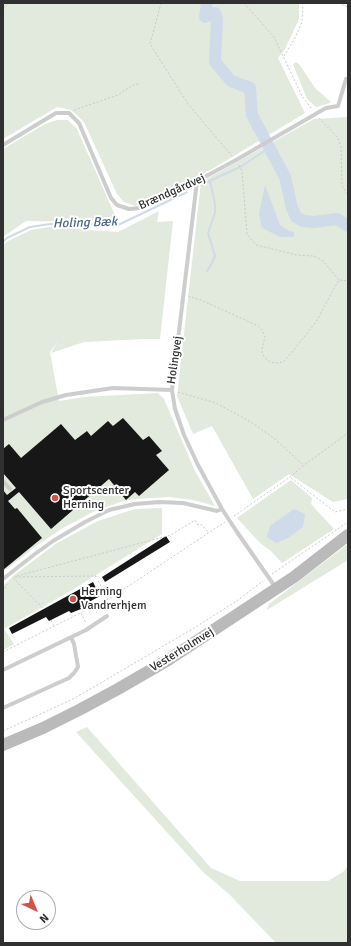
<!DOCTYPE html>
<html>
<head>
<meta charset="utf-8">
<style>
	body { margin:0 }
	#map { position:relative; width:351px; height:946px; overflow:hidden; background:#fff; font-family:Signika,sans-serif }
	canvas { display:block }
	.frame { position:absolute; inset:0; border:4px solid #303030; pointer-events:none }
	.north { position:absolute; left:16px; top:890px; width:40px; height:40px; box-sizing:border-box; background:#fff; border:1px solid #acacac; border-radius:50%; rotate:136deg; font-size:11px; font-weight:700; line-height:16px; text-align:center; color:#303030 }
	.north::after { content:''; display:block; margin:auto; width:14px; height:18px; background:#d15249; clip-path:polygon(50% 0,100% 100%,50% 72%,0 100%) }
</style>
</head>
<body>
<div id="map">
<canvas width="351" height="946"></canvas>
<div class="frame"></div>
<div class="north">N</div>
</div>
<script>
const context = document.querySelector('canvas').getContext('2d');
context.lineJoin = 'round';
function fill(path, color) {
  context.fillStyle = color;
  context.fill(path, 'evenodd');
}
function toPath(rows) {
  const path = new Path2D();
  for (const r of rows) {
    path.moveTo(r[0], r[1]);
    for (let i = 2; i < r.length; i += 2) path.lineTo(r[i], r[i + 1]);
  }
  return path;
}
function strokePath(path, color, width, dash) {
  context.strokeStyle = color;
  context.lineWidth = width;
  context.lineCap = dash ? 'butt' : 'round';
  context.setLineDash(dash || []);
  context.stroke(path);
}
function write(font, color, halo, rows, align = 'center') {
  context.font = font + ' Signika,sans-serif';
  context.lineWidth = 4;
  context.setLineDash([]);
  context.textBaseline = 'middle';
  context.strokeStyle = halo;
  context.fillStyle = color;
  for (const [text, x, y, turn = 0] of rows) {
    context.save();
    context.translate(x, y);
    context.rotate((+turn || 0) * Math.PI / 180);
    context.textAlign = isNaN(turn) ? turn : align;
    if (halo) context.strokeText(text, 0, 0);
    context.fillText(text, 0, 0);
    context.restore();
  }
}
const green = toPath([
	[3,3,299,3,299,19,285,49,278,58,305,113,214,168,146,203,135,206,124,202,117,194,84,122,71,110,57,107,3,139],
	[296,62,299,64,315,88,331,102,330,103,316,107,307,99,293,64],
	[348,117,348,499,333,502,289,474,253,499,212,426,193,434,177,396,201,182,314,119],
	[57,120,68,120,77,129,118,222,26,221,3,237,3,149,45,124],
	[159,211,157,222,173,221,160,339,143,339,84,342,51,353,58,341,50,352,59,401,84,397,158,393,164,399,195,471,215,506,193,500,169,497,134,499,120,502,93,512,63,528,39,544,3,572,3,245,8,241,31,230,49,227,118,232],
	[291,480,312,498,311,504,334,529,282,563,271,551,260,543,237,518],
	[162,508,162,534,72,590,4,629,14,644,3,650,3,586,14,575,57,543,98,521,135,509],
	[348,544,348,560,267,610,269,604],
	[87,727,211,868,240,881,328,881,343,872,348,866,348,943,276,943,229,894,203,872,76,732]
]);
const water = toPath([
	[265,185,280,225,289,231,294,232,294,237,280,237,262,228,259,214],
	[294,509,305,514,303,527,288,538,276,543,267,537,270,526]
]);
const stream = toPath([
	[201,185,242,166,269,148],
	[3,242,7,238,30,227,50,224,118,225,187,192],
	[207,271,212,263,215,256,208,233,215,213,215,204,210,181]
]);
const river = toPath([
	[207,3,205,17,215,13,217,19,215,62,231,81,250,88,252,115,285,177,292,208,296,217,303,221,314,222,337,219,348,226]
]);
const building = toPath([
	[123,418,143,440,149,436,162,451,156,455,169,470,139,496,135,492,126,500,109,479,51,529,19,492,8,501,15,509,17,508,42,538,3,570,3,490,7,495,16,488,3,473,3,449,9,444,21,458,61,424,75,440,87,431,91,436,108,421,113,426],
	[166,536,170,542,105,582,102,577],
	[93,582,100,596,80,607,81,609,71,613,69,611,49,621,46,617,12,634,9,628]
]);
const path = toPath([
	[161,3,150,44,188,104,232,156],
	[244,3,274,37,302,96,312,109],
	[338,3,348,7],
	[3,15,4,7,9,3],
	[284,56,294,40,302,22,303,3],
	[74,110,118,95,133,85,139,84],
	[319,118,338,138,341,147,342,186,348,195],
	[239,165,242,171,247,234,256,245,297,255,314,256,323,261,339,280],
	[188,296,201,300,258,326,262,330,265,337,262,349,262,353,265,358,270,362,276,363,283,362,288,357,316,322,336,285,339,280,348,281],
	[178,392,216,403,251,422,275,439,303,465],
	[291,478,335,512,348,509],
	[234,516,290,477,303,466,348,433],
	[272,574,348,522],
	[17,576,171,535,195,520,198,525,202,525,208,532],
	[15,577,96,576,97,579],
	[13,578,44,609],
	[98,581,108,597],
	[3,592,7,584],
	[81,613,86,623],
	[51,620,54,626],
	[3,652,112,597,225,522],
	[3,731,71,700,99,684,199,625,238,600,263,581]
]);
const lane = toPath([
	[3,145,56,113,69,113,79,123,111,198,117,205,129,209,140,208,197,181,236,160,326,108,338,106,346,79],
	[172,390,175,409,184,435,198,465,222,509,237,532,276,588],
	[3,420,42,402,66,395,113,388,172,390,197,181],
	[3,481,10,489],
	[3,579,35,554,53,541,85,522,109,510,135,504,159,502,183,503,217,511,222,509],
	[3,670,86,630,107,616],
	[3,708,69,678,74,673,78,667,74,644,71,637]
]);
const secondary = toPath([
	[3,745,43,728,79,710,118,689,168,660,294,577,348,535]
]);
const markers = [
	[55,498,4,"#d15249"],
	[73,599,4,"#d15249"]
];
const streetNames = [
	["Brændgårdvej",172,192,-24],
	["Holingvej",175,360,-82],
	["Vesterholmvej",182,650,-32]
];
const poiNames = [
	["Sportscenter",63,491],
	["Herning",63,505],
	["Herning",81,592],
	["Vandrerhjem",81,606]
];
const waterNames = [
	["Holing Bæk",85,223,-2]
];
fill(green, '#e2e9dd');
fill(water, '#cfdbe9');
strokePath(stream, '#cfdbe9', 2);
strokePath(river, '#cfdbe9', 12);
fill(building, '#171717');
strokePath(path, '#cacaca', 1, [2, 2]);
strokePath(lane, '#cdcdcd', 4);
strokePath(secondary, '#bababa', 12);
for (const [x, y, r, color] of markers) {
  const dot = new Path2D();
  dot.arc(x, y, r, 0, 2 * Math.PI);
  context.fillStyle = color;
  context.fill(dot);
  strokePath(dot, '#fff', 1.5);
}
write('12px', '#303030', '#fff', streetNames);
write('12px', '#303030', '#fff', poiNames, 'left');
write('italic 13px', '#486789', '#fff', waterNames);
</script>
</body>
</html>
